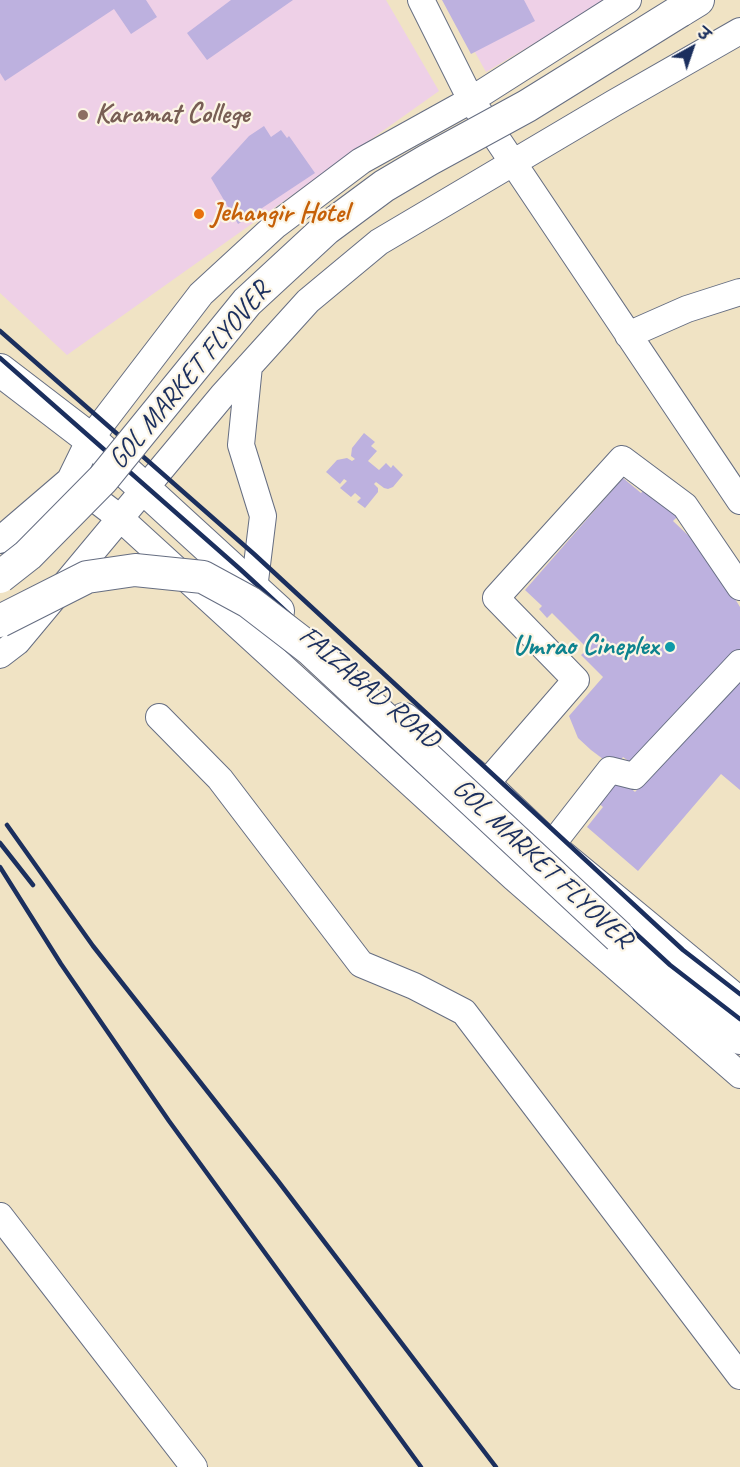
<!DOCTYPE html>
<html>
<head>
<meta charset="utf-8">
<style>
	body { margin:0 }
	#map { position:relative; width:740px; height:1467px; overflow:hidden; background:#f0e3c4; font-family:Caveat,"Playpen Sans Deva",sans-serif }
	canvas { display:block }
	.north { position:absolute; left:662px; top:18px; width:60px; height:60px; -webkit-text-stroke:4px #fcf5e5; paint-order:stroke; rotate:40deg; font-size:16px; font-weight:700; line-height:24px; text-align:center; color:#1b2f5e }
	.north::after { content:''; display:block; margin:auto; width:21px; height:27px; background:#1b2f5e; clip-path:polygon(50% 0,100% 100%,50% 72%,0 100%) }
</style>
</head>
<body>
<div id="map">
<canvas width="740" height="1467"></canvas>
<div class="north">उ</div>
</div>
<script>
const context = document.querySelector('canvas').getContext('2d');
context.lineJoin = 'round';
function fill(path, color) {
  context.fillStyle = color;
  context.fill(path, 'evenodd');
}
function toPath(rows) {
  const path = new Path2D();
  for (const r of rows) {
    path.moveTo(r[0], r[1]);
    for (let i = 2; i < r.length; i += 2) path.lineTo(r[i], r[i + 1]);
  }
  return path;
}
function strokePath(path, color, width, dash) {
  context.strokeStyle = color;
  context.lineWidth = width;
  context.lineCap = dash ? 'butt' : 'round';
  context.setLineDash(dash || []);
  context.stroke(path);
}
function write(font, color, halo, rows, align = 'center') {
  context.font = font + ' Caveat,sans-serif';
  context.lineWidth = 4.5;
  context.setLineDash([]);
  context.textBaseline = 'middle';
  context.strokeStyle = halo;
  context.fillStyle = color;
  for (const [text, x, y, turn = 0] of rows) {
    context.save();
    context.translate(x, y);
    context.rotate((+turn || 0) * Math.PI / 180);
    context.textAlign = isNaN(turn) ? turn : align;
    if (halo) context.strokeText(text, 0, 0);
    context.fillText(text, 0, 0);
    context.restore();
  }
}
const built = toPath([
	[0,0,386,0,439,91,67,355,0,293],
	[446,0,607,0,486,72]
]);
const building = toPath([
	[0,0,146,0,157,17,131,34,114,9,5,81,0,73],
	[231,0,293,0,207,60,187,33],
	[442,0,524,0,535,21,471,54],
	[264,126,271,137,281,130,287,138,289,136,315,173,238,224,211,178,249,136],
	[364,433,375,442,371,446,377,451,368,461,379,470,386,463,391,468,393,465,403,475,393,487,388,489,384,488,376,482,374,484,378,488,378,492,365,508,357,502,361,498,355,493,351,497,340,488,347,481,344,479,340,484,326,472,337,460,347,458,352,461,355,459,351,456,352,448],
	[623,478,641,493,648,486,681,513,673,521,708,554,740,607,740,656,634,765,623,757,615,768,591,750,578,738,569,716,603,677,581,655,588,649,552,613,547,618,539,609,542,606,525,590],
	[740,677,740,790,721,774,638,871,587,827,603,807,596,801,617,776,635,792]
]);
const minor = toPath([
	[421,0,471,100,740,501],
	[628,335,687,309,740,292],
	[249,366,241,445,263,516,254,589],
	[70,480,120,518,513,877,740,1075],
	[0,540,70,480,90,439,201,294,276,225,361,161,471,100,628,0],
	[0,655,17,642,222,396,308,301,379,242,614,103,740,31],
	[159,717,220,779,361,964,414,986,464,1012,740,1376],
	[485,785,576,680,496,598,622,459,685,506,740,587],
	[550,847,610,770,634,776,740,663],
	[0,1216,194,1467]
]);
const major = toPath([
	[680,11,698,0],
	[0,370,90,439,278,611],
	[404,719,485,785,550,847,740,1004],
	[619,937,740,1038]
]);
const rail = toPath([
	[0,331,254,554,683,950,740,994],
	[0,358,240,569,670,965,740,1019],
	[7,825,93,946,278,1181,496,1467],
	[0,843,33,885],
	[0,867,61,964,169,1121,421,1467]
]);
const majorBridge = toPath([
	[0,577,28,555,103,479,247,302,326,229,384,186,428,160,527,106,680,11],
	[0,621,87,577,135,570,203,577,249,602,310,649,619,937]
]);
const markers = [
	[83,115,6,"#8d6e63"],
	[199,214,6,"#e8710a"],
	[670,647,6,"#0f9aa8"]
];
const educationNames = [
	["Karamat College",95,115]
];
const foodNames = [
	["Jehangir Hotel",211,214]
];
const streetNames = [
	["GOL MARKET FLYOVER",190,376,-50],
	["FAIZABAD ROAD",369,688,40],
	["GOL MARKET FLYOVER",542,864,43]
];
const cultureNames = [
	["Umrao Cineplex",658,647]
];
fill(built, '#eed0e7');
fill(building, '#bdb1df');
strokePath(minor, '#666e82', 28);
strokePath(major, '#666e82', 34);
strokePath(minor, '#fff', 26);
strokePath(major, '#fff', 32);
strokePath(rail, '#1b2f5e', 4.5);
strokePath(majorBridge, '#666e82', 34, []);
strokePath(majorBridge, '#fff', 32);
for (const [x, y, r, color] of markers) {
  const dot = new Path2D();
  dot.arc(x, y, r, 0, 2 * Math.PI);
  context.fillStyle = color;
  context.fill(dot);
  strokePath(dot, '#fcf5e5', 2);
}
write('bold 28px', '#785e54', '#fcf5e5', educationNames, 'left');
write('bold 28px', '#c56008', '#fcf5e5', foodNames, 'left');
write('28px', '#1b2f5e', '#fcf5e5', streetNames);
write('bold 28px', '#0d838f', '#fcf5e5', cultureNames, 'right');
</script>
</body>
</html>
